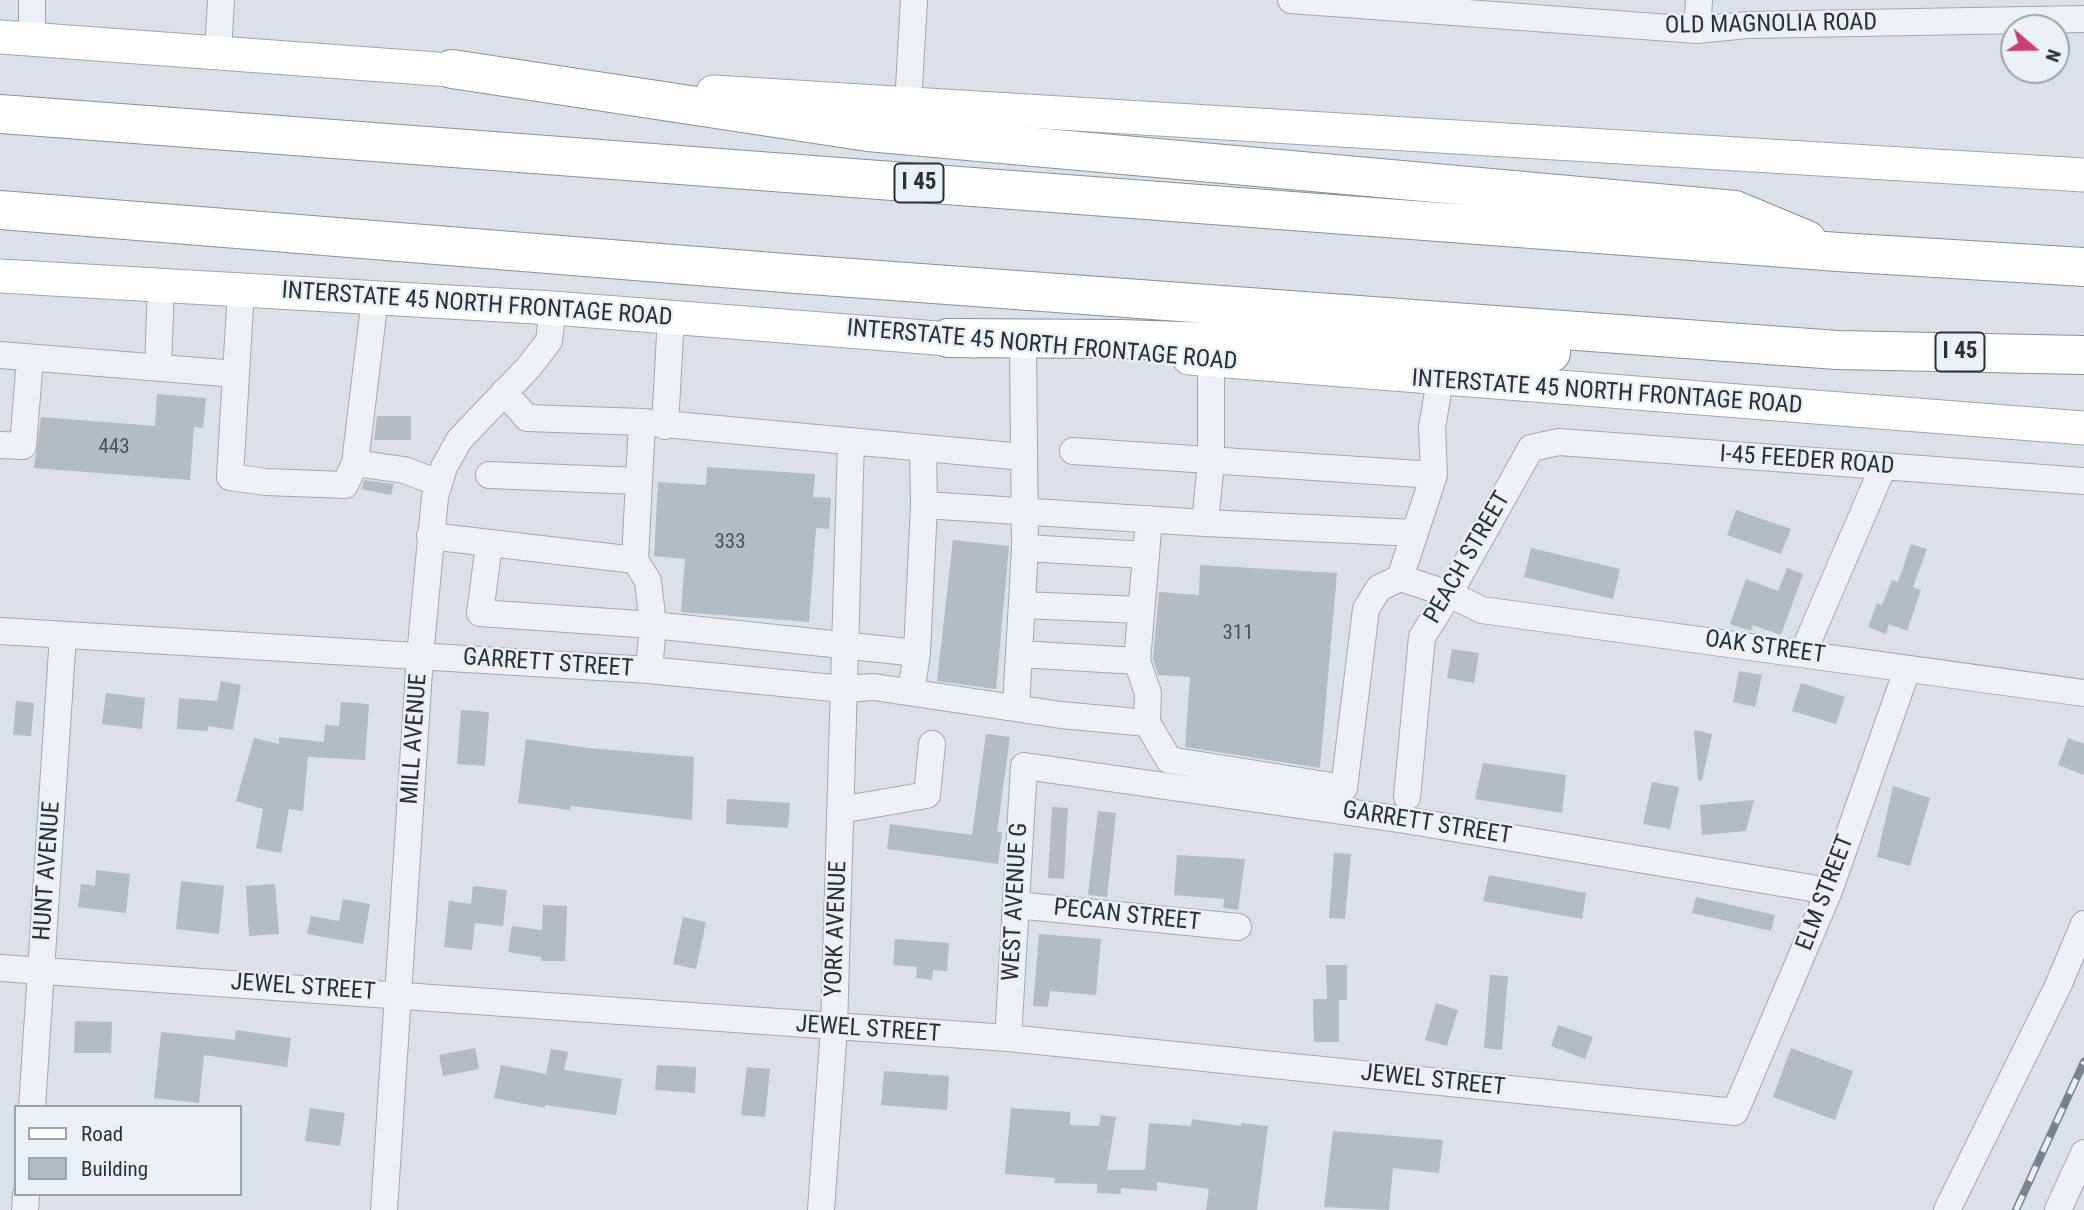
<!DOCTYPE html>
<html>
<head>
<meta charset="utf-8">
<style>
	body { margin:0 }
	#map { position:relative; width:2084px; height:1210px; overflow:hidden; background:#dbe1e6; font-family:"Roboto Condensed",sans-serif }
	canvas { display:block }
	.legend { position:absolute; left:14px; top:1105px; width:228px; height:91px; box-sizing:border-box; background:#eaf0f4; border:2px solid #9ba4aa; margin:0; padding:9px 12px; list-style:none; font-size:21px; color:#25323c }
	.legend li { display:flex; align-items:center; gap:14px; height:35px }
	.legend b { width:35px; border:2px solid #9ba4aa }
	.north { position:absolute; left:2000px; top:14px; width:70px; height:70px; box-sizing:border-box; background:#eaf0f4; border:2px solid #9ba4aa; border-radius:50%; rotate:110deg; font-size:19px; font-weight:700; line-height:28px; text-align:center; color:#25323c }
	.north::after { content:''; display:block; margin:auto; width:24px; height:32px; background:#cd3e70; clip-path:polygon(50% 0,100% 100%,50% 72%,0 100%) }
</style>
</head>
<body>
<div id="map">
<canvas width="2084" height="1210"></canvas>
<ul class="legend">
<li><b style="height:9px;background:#fff"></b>Road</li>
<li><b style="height:19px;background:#b3bcc2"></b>Building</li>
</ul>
<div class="north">N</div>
</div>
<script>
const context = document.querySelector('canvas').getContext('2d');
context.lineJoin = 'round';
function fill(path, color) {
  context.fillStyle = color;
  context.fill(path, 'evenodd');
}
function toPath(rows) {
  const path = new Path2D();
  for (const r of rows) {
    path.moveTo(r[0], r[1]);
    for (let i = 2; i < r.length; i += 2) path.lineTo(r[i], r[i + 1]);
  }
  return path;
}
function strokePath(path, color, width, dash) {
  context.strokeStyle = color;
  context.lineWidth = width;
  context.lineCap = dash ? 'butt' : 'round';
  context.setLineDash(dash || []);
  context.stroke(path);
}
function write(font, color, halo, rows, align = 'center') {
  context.font = font + ' "Roboto Condensed",sans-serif';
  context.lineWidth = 5;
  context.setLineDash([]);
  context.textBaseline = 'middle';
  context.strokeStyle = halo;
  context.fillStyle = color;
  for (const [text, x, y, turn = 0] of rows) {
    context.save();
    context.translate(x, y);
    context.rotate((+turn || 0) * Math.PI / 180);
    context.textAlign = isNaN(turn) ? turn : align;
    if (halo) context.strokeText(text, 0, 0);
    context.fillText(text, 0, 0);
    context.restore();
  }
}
const building = toPath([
	[157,394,206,398,203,428,194,427,190,480,34,468,41,417,155,426],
	[377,416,411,416,411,440,374,440],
	[707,467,815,474,813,497,831,498,829,529,816,528,809,622,681,612,685,559,654,556,658,482,706,485],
	[364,480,394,484,391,495,362,489],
	[1736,510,1791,529,1781,554,1727,535],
	[953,540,1009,546,996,689,937,681],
	[1911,544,1927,549,1913,587,1921,590,1907,631,1889,624,1886,634,1868,627,1877,603,1882,605,1892,580,1898,582],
	[1531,548,1620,569,1613,599,1524,577],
	[1200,565,1337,573,1320,768,1185,747,1190,677,1158,675,1153,659,1159,592,1199,595],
	[1787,568,1803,574,1781,635,1753,625,1751,631,1730,624,1746,579,1778,591],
	[1452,649,1479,653,1474,683,1447,678],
	[1739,671,1762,675,1755,707,1733,702],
	[221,681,241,685,233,730,208,726,208,731,177,729,179,698,217,701],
	[1801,683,1845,697,1836,724,1792,711],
	[106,693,145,698,142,729,102,724],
	[16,701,34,703,31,736,13,735],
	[341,702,369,704,365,760,308,757,303,811,289,809,281,853,256,848,263,809,236,801,254,738,279,744,279,737,324,742,325,725,339,726],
	[461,710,489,712,485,766,457,764],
	[1694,730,1712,734,1702,781,1698,780],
	[986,734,1010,737,997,832,1002,832,998,864,887,849,890,824,972,835],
	[2068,738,2084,744,2084,775,2058,765],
	[526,739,589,748,694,757,692,820,571,806,570,810,518,803],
	[1483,763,1566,775,1562,813,1475,799],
	[1652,782,1679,787,1670,829,1643,824],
	[1893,786,1930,798,1910,866,1877,857],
	[727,799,790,803,788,828,726,824],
	[1754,800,1746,831,1702,835,1700,805],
	[1052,807,1068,808,1064,879,1048,878],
	[1098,811,1116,813,1107,897,1088,895],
	[1334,853,1351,854,1345,919,1329,918],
	[1177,855,1245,859,1238,910,1223,908,1224,899,1174,895],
	[96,870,130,874,126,913,78,907,81,884,95,886],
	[1489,875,1586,893,1582,919,1483,901],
	[181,881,224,886,219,934,176,929],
	[275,884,279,934,249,936,246,886],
	[473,886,507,890,503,926,475,923,472,950,444,947,449,901,471,904],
	[1696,897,1775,915,1771,931,1692,913],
	[343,899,370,904,363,944,307,934,311,916,339,921],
	[543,905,567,906,565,961,541,961,541,957,508,952,512,926,542,930],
	[683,917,706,922,696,969,673,964],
	[1039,934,1101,939,1096,995,1050,991,1048,1007,1033,1006],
	[895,939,949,943,947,971,933,970,932,980,916,978,917,967,893,965],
	[1326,965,1347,965,1347,1000,1339,1000,1339,1042,1314,1042,1313,999,1327,999],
	[1490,975,1508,976,1502,1050,1484,1048],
	[1436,1003,1458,1010,1447,1046,1425,1040],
	[75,1021,112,1022,111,1053,74,1053],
	[1558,1025,1593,1037,1585,1059,1551,1046],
	[236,1030,291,1038,287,1067,204,1055,199,1103,154,1098,161,1032,235,1040],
	[475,1048,479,1069,443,1076,439,1055],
	[1791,1048,1853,1071,1835,1120,1773,1097],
	[551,1049,568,1052,564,1070,622,1079,616,1115,545,1105,545,1108,494,1098,501,1065,546,1074],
	[657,1065,696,1067,695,1093,655,1090],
	[747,1067,770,1069,765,1117,741,1115],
	[884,1071,949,1076,947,1110,881,1105],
	[310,1108,345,1113,340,1146,305,1141],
	[1011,1108,1070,1112,1070,1125,1099,1126,1101,1115,1116,1117,1107,1170,1145,1170,1149,1123,1191,1126,1192,1119,1241,1126,1241,1123,1268,1126,1257,1210,1206,1210,1209,1189,1157,1182,1157,1191,1121,1188,1121,1194,1097,1193,1097,1184,1054,1183,1055,1178,1005,1174],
	[1333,1131,1443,1140,1439,1173,1393,1168,1389,1210,1324,1207]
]);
const minor = toPath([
	[1291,0,1697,30,1747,25,2084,19],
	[1697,30,1699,0],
	[32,39,32,0],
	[218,51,221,0],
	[908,105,914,0],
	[0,355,236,374,241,290],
	[1211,360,1211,462,1205,523,1415,533],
	[158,368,161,285],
	[236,374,230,477,266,482,345,485,355,463,375,298],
	[504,392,527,418,642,422,1023,457],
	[665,426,671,317],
	[0,445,23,446,30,358],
	[923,449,924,505],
	[1073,451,1434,475,1432,427,1440,381],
	[355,463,404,470,439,483],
	[489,475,638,481],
	[430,536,635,560,648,581,653,625,917,653,911,692],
	[489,545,480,613,653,625,649,670],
	[1025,548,1146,555],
	[635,560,642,422],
	[1400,578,1434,475],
	[1022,605,1141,610],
	[0,631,649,670,843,689,874,687,1061,715,1147,723,1169,760,1344,788,1366,609,1379,588,1400,578,1449,594,1482,610,2084,693],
	[917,653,924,505,1205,523],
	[1803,653,1883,467],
	[1019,654,1137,661],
	[1016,707,1025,548,1023,347],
	[1147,723,1148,693,1137,661,1149,519],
	[1407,797,1422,637,1449,594,1531,448,1559,442,2084,481],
	[840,810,927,795,932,744],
	[1016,905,1238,927],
	[0,968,1008,1038,1735,1112,1829,891,1907,670],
	[1008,1038,1024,766,1405,820,1829,891],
	[32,1107,63,635],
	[25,1210,26,1194],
	[384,1210,420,656,435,497,444,467,460,439,528,368,549,341,553,308],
	[821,1210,834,1028,851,442],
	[1947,1210,2058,986,2084,924],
	[2058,1210,2084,1153]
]);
const major = toPath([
	[0,37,478,72],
	[713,92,2084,175],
	[0,276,553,308,975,341],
	[1189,358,2084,428]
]);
const highway = toPath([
	[452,69,868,132,1735,210,1807,240],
	[0,114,1838,252,2084,267],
	[0,210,797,274,1837,350,2084,355],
	[948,338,1120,339,1551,353]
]);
const rail = toPath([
	[2016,1210,2084,1062]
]);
const numberNames = [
	["443",114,448],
	["333",730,543],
	["311",1238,634]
];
const shields = [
	[919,183,49],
	[1960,352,49]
];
const shieldNames = [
	["I 45",919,183],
	["I 45",1960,352]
];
const streetNames = [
	["OLD MAGNOLIA ROAD",1771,25,-1],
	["INTERSTATE 45 NORTH FRONTAGE ROAD",477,305,4],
	["INTERSTATE 45 NORTH FRONTAGE ROAD",1042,346,5],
	["INTERSTATE 45 NORTH FRONTAGE ROAD",1607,393,4],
	["I-45 FEEDER ROAD",1807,461,4],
	["PEACH STREET",1468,558,-60],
	["OAK STREET",1765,648,8],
	["GARRETT STREET",548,664,4],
	["MILL AVENUE",415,739,-86],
	["GARRETT STREET",1427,824,9],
	["HUNT AVENUE",48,871,-86],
	["ELM STREET",1826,893,-69],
	["WEST AVENUE G",1016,902,-87],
	["PECAN STREET",1127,916,6],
	["YORK AVENUE",837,929,-88],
	["JEWEL STREET",303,988,4],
	["JEWEL STREET",868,1030,4],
	["JEWEL STREET",1433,1081,6]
];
fill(building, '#b3bcc2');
strokePath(minor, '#a1a9b0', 28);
strokePath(major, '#9ba8b1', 35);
strokePath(highway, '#83929c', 40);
strokePath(minor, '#eef1f4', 26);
strokePath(major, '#fff', 33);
strokePath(highway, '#fff', 38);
strokePath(rail, '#75848f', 8);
strokePath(rail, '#eaf0f4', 5, [16]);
write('21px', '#48545e', null, numberNames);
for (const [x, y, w] of shields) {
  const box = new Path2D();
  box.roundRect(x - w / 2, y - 19.5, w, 39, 5);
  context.fillStyle = '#eaf0f4';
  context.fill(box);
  strokePath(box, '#25323c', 2);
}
write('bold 23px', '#25323c', null, shieldNames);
write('24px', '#25323c', '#eaf0f4', streetNames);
</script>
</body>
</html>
